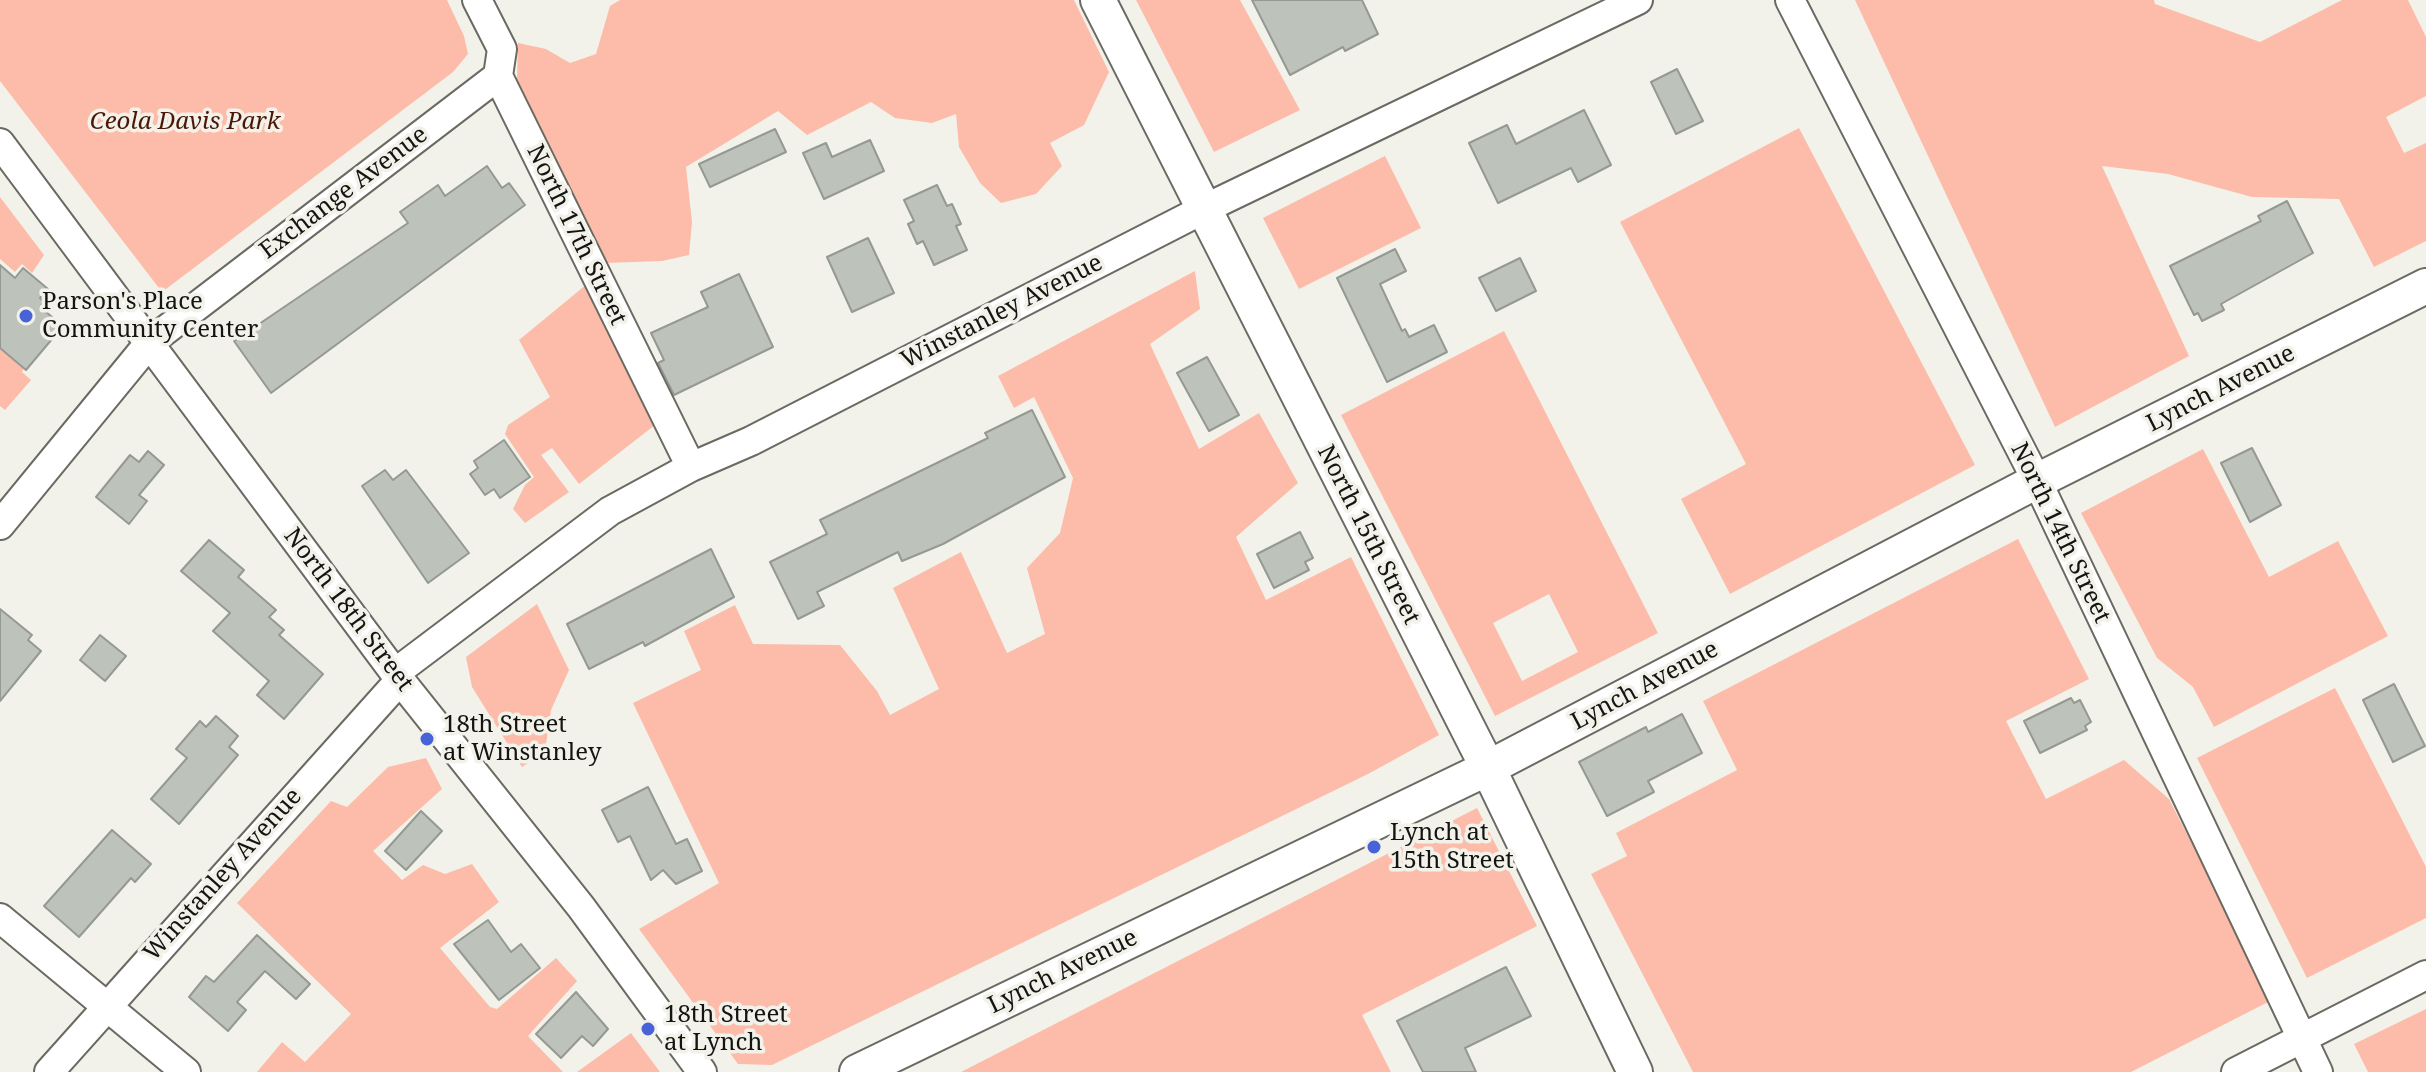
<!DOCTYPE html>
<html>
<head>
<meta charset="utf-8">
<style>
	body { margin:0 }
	canvas { display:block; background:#f2f2ea }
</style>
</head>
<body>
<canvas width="2426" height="1072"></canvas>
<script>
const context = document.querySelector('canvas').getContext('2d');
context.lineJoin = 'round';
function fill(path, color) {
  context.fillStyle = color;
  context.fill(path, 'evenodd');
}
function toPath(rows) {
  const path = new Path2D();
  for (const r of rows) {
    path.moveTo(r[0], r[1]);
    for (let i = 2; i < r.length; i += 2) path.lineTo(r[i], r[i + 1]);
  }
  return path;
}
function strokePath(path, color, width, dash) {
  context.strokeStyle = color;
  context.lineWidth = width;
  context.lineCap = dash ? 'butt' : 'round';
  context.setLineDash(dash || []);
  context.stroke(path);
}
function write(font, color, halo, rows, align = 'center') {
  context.font = font + ' "Noto Serif",serif';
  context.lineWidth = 7;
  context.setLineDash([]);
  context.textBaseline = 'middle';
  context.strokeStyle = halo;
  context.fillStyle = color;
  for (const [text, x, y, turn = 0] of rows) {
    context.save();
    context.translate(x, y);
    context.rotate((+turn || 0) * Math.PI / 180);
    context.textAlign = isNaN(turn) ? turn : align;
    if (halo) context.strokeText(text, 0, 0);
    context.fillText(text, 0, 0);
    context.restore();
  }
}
const green = toPath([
	[0,0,447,0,464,36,468,54,453,72,162,292,0,81],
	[620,0,1074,0,1109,72,1084,125,1050,143,1062,166,1036,194,1001,203,980,183,959,147,956,114,932,123,895,118,871,102,807,135,778,111,686,167,692,222,689,255,662,261,605,263,517,80,518,43,546,49,570,63,596,54,610,6],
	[1136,0,1240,0,1300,110,1214,152],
	[1855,0,2154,0,2155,4,2260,42,2342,0,2408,0,2426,37,2426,96,2386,117,2404,153,2426,143,2426,241,2374,267,2339,199,2252,197,2168,174,2102,166,2189,356,2055,427],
	[1799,128,1975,465,1730,594,1681,499,1746,464,1620,222],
	[1385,156,1421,228,1299,289,1263,218],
	[0,197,44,255,32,273,22,264,15,272,0,259],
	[1195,271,1200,309,1150,344,1199,449,1259,413,1298,483,1236,537,1266,600,1351,557,1439,735,1368,774,772,1065,738,1064,639,929,719,883,633,703,701,670,684,631,735,605,753,644,840,645,877,691,890,715,939,689,893,588,961,552,1007,653,1045,634,1027,568,1060,533,1073,478,1034,397,1014,408,998,376],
	[587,284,655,425,579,484,552,448,541,455,569,492,525,523,513,509,525,485,534,477,505,434,508,425,550,397,519,340],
	[1504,331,1658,633,1495,716,1341,415],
	[1549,594,1578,652,1522,681,1493,623],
	[0,348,24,368,22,372,31,380,5,410,0,406],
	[2203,449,2269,577,2338,541,2388,636,2214,727,2193,687,2157,658,2081,513],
	[2018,539,2089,679,2006,721,2046,799,2124,760,2169,799,2272,1000,2131,1072,1693,1072,1591,874,1627,856,1616,833,1737,770,1703,701],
	[537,604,569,670,551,710,545,751,522,767,472,687,466,657],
	[2335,688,2426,867,2426,918,2307,978,2197,758],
	[426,758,442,789,373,851,402,880,423,865,445,874,472,864,499,902,440,948,490,1007,497,1009,556,958,577,981,528,1036,563,1072,257,1072,282,1042,305,1062,351,1014,237,903,331,801,347,807,388,767],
	[1477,808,1537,926,1362,1015,1391,1072,961,1072],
	[2426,1009,2426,1072,2368,1072,2354,1044],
	[631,1033,660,1072,577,1072]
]);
const building = toPath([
	[1252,0,1362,0,1378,34,1345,51,1343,47,1290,75,1252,0],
	[1677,69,1703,121,1676,134,1651,82,1677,69],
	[1584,110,1611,165,1578,182,1571,168,1498,203,1469,143,1507,125,1516,144,1584,110],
	[775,129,786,152,710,187,699,164,775,129],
	[870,140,884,171,824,199,803,153,826,143,832,157,870,140],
	[487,166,502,188,509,183,525,205,271,393,234,341,408,223,400,212,438,185,445,196,487,166],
	[937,185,947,206,952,204,961,224,956,226,967,250,934,265,923,241,917,244,908,224,914,221,904,200,937,185],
	[2287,201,2313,253,2221,304,2224,310,2202,321,2198,313,2194,315,2170,266,2261,221,2258,216,2287,201],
	[868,238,894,293,852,312,827,257,868,238],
	[1395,249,1406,271,1380,284,1402,331,1405,329,1409,337,1434,325,1447,352,1387,382,1337,278,1395,249],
	[1520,258,1536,291,1496,311,1479,278,1520,258],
	[0,265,15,278,23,268,48,289,40,298,44,302,40,307,63,326,26,370,0,348,0,265],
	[739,274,773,347,674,395,658,363,664,360,651,333,708,307,701,292,739,274],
	[1207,357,1239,415,1209,431,1177,373,1207,357],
	[1032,410,1065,477,943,544,902,561,898,552,817,592,824,606,798,619,770,562,827,534,820,520,988,438,985,433,1032,410],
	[504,440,530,477,500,498,494,489,485,495,470,474,478,468,474,461,504,440],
	[2252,448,2281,505,2250,522,2221,463,2252,448],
	[148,451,164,465,139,495,147,501,129,524,96,497,130,455,139,462,148,451],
	[385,470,393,480,406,470,469,553,428,583,362,486,385,470],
	[1300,532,1313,558,1305,562,1309,570,1274,588,1257,554,1300,532],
	[209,540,244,570,238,577,276,610,269,617,284,630,279,635,323,674,284,719,257,695,269,681,213,631,230,613,181,571,209,540],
	[711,549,734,597,645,646,643,642,589,669,567,624,711,549],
	[0,609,32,635,28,640,41,651,0,701,0,609],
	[100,635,126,656,105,681,80,660,100,635],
	[2394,684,2425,746,2393,762,2363,700,2394,684],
	[2071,698,2074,703,2080,700,2091,722,2085,726,2087,730,2040,753,2024,721,2071,698],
	[1682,714,1702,753,1648,781,1654,792,1607,816,1579,762,1646,727,1648,732,1682,714],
	[216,716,238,736,229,747,238,755,179,824,151,799,187,758,176,749,200,721,206,727,216,716],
	[648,787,676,844,687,839,702,871,676,884,663,870,651,880,630,836,618,842,602,810,648,787],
	[421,811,442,831,406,870,385,851,421,811],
	[112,830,151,864,135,882,131,878,79,937,44,906,112,830],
	[488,920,511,952,521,944,540,968,499,1000,454,944,488,920],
	[257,935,310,984,296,999,265,971,237,1002,246,1010,228,1031,189,997,206,976,214,982,257,935],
	[1506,967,1531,1016,1465,1048,1476,1072,1423,1072,1397,1021,1506,967],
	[576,992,608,1029,593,1046,582,1036,561,1058,536,1034,576,992]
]);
const minor = toPath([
	[477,0,502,49,498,76,691,467],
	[1790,0,2037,481,2318,1072],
	[0,143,400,680,581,907,702,1072],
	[0,525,150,342,498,76],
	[395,673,610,511,691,467,751,441,1202,210,1638,0],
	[0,918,186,1072],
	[49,1072,400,680],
	[2236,1072,2426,975]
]);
const tertiary = toPath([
	[1098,0,1488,768,1635,1072],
	[857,1072,1488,768,2037,481,2426,286]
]);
const markers = [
	[26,316,8,"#4763d7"],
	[427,739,8,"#4763d7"],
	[1374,847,8,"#4763d7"],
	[648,1029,8,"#4763d7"]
];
const parkNames = [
	["Ceola Davis Park",185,122]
];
const streetNames = [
	["Exchange Avenue",344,193,-37],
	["North 17th Street",576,235,64],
	["Winstanley Avenue",1002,312,-27],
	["Lynch Avenue",2221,389,-27],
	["North 14th Street",2060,533,64],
	["North 15th Street",1368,535,63],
	["North 18th Street",348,610,53],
	["Lynch Avenue",1645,686,-28],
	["Winstanley Avenue",223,875,-48],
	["Lynch Avenue",1063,972,-26]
];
const poiNames = [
	["Parson's Place",42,302],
	["Community Center",42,330],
	["18th Street",443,725],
	["at Winstanley",443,753],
	["Lynch at",1390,833],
	["15th Street",1390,861],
	["18th Street",664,1015],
	["at Lynch",664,1043]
];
fill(green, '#fdbca9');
fill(building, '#bdc2bb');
strokePath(building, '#949992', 2);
strokePath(minor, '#6a6a63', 32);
strokePath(tertiary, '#6a6a63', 38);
strokePath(minor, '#fff', 28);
strokePath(tertiary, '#fff', 34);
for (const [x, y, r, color] of markers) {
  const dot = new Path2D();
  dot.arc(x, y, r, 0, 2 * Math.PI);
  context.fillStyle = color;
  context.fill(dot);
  strokePath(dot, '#f2f2ea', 3);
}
write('italic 24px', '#4c1707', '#f2f2ea', parkNames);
write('24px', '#141411', '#f2f2ea', streetNames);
write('24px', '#141411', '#f2f2ea', poiNames, 'left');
</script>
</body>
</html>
